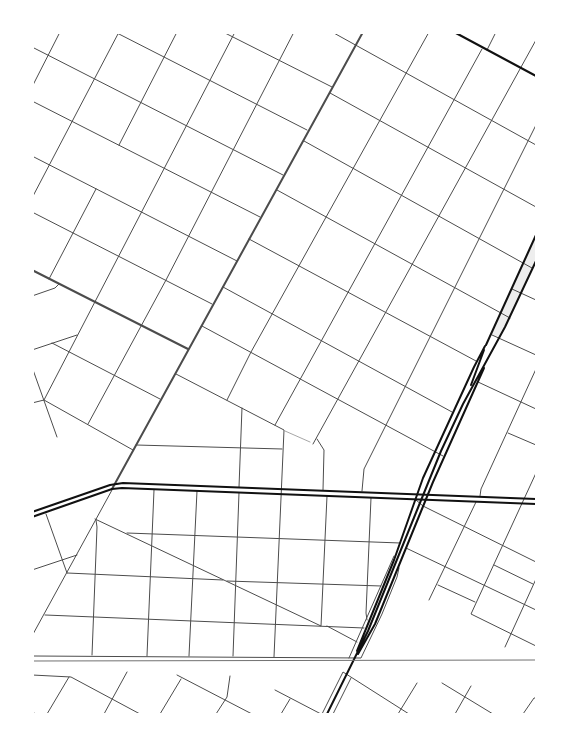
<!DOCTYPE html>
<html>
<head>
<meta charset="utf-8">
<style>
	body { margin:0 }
	#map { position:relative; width:569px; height:747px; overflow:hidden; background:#fff; font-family:Jost,sans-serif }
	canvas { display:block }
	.frame { position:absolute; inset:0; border:34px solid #fff; pointer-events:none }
</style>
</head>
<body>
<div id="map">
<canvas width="569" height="747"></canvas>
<div class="frame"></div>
</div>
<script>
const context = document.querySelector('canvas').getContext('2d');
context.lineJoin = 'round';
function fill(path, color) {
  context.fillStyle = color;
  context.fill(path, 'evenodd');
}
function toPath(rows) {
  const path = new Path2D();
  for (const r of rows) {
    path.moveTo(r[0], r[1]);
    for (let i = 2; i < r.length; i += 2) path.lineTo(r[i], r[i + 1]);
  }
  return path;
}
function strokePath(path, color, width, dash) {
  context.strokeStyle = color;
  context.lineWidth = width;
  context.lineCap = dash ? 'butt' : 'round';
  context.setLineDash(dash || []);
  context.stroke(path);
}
const green = toPath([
	[536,235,536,261,499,338,490,335]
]);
const service = toPath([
	[285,431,310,442]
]);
const minor = toPath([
	[115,32,307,130],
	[223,32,332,87],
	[332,32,536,145],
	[32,47,283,175],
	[487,50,496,32],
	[32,87,60,32],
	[330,93,536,207],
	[32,101,260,217],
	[304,141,532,268],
	[119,145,177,32],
	[32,156,237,261],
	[277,190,510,318],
	[32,198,119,32],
	[32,212,212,304],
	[249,239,476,361],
	[49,279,96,189],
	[223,287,452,412],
	[512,289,536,300],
	[32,296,55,288,59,284],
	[202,326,443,456],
	[492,335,536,355],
	[52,343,160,399],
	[32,350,77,335],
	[32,367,57,437],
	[176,374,284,430,274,657],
	[478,382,536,409],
	[44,400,235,32],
	[227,400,251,352,429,32],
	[32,403,44,400,133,450],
	[88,424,166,280,294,32],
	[275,425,482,49],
	[508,433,536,445],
	[317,439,324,450,323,490],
	[313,444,536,40],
	[136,445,282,449],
	[536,473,471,614,536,646],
	[239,487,242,408],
	[362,491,364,469,536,125],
	[480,496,481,489,536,369],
	[416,500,423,506,536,562],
	[46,514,67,573],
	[95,519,321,626,327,496],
	[127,533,400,543],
	[406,548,536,610],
	[494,565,533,584],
	[32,570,77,555],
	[67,573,223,580],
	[227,581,381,586],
	[438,585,475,602],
	[429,600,476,502],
	[45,615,364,628],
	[367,620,366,613,371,498],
	[327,626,357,642],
	[32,636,112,490],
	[505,647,536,579],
	[92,655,97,527,96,520],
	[32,656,361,658,382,614,397,577,399,568],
	[147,656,154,490],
	[189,656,197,491],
	[233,656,239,493],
	[349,658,394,556],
	[32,675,71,677,140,714],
	[177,675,252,714],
	[442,683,493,714],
	[275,690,321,714],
	[32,712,36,714],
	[47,714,69,677],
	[104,714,127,672],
	[160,714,181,679],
	[216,714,227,697,230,676],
	[281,714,290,699],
	[322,714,343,672,409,714],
	[333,714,351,678],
	[398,714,417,683],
	[455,714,471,686],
	[523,714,534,698,536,698]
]);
const tertiary = toPath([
	[32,270,188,349],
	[112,489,363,32]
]);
const secondary = toPath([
	[454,32,536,76],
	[486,345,536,235],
	[471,385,484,350],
	[357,651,394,560,423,478,474,367,485,346],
	[358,654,375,624,433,482,484,368],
	[327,714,368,631,441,451,463,404,505,327,536,261]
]);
const primary = toPath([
	[32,512,110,485,123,483,536,499],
	[32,517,112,489,122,488,536,504]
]);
const rail = toPath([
	[32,661,536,660]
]);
fill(green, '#eee');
strokePath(service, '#4c4c4c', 0.5);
strokePath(minor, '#4c4c4c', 1);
strokePath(tertiary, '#4c4c4c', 2);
strokePath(secondary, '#111', 2);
strokePath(primary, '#111', 2);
strokePath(rail, '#707070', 1);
</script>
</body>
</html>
